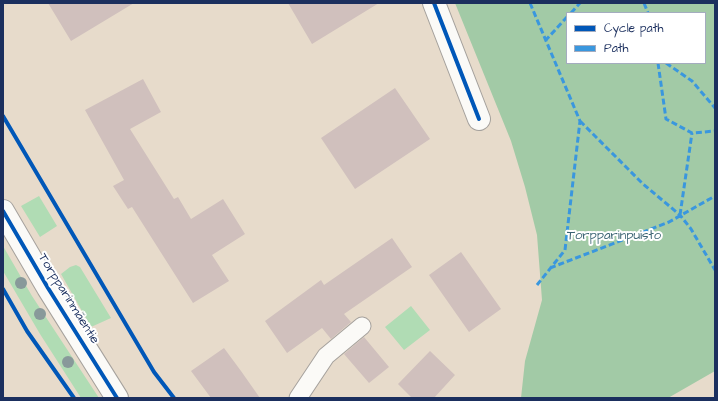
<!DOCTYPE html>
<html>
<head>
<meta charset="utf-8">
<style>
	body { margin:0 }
	#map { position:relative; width:718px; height:401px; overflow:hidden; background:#e7dbcb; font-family:"Architects Daughter",sans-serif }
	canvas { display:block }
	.frame { position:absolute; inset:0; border:4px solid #1b2f5e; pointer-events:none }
	.legend { position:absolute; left:566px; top:12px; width:140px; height:52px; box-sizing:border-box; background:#fff; border:1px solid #a4acbf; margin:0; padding:5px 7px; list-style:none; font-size:12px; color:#1b2f5e }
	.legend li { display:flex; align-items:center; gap:8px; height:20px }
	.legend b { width:20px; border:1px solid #a4acbf }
</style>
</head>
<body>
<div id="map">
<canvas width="718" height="401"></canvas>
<div class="frame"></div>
<ul class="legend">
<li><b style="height:5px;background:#0057b8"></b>Cycle path</li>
<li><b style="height:5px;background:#3a97de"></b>Path</li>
</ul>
</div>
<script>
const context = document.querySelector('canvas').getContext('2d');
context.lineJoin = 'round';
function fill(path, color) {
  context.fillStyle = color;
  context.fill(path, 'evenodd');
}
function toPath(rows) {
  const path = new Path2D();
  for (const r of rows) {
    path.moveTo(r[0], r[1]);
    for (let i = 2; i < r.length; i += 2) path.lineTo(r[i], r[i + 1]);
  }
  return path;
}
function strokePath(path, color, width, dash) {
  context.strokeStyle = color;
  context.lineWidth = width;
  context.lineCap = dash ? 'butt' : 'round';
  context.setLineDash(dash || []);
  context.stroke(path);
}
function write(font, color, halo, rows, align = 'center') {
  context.font = font + ' "Architects Daughter",sans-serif';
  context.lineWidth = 4;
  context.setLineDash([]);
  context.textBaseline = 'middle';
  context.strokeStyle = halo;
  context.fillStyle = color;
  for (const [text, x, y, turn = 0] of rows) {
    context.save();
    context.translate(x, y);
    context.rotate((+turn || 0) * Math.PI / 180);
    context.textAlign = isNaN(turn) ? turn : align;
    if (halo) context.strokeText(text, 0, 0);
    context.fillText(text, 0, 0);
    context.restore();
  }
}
const green = toPath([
	[39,196,57,226,40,237,21,206],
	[3,246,32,296,99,398,81,398,40,334,3,271],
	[76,265,80,267,111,318,91,327,61,274,70,267],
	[411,306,430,330,404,350,385,327]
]);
const forest = toPath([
	[455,3,715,3,715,371,668,398,521,398,525,361,542,300,537,235,525,187,511,141],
	[567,13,705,13,705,63,567,63]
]);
const building = toPath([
	[48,3,134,3,71,41],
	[288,3,379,3,312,44],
	[143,79,161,112,130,129,174,199,178,197,191,219,223,199,245,234,212,255,229,281,193,303,132,207,128,209,113,186,124,180,85,110],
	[395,88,430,139,355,189,321,138],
	[392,238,412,267,344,314,351,322,331,339,322,328,287,353,265,321,321,280,324,285],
	[461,252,501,309,469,332,429,275],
	[364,337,389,367,369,383,344,354],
	[224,348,241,371,260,398,211,398,191,371],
	[430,351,455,375,434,398,412,398,398,384]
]);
const service = toPath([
	[298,398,326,356,362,326]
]);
const minor = toPath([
	[434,3,479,119]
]);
const tertiary = toPath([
	[3,211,48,288,117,398]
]);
const quiet = toPath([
	[530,3,580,121,565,250,537,285],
	[644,3,648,13],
	[571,13,580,3],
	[545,41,567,17],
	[658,63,666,119,692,133,715,131],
	[666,63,692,81,715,108],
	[580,121,643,184,680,215,691,229,715,270],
	[680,215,692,133],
	[550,268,669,222,715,196]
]);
const cycleway = toPath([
	[434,3,479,119],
	[3,116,154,372,174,398],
	[3,211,48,288,117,398],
	[3,289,27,331,74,398]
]);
const trees = [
	[21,283],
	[40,314],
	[68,362]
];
const parkNames = [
	["Torpparinpuisto",614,236]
];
const streetNames = [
	["Torpparinmäentie",68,299,58]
];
fill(green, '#b0dcb4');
fill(forest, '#a2caa6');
fill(building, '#d0c0bd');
strokePath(service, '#a5a19d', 19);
strokePath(minor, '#a5a19d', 24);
strokePath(tertiary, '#a5a19d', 24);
strokePath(service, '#fbfaf7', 17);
strokePath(minor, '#fbfaf7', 22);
strokePath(tertiary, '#fbfaf7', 22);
strokePath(quiet, '#3a97de', 3, [6, 3]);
strokePath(cycleway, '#0057b8', 4);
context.fillStyle = '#88999a';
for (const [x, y] of trees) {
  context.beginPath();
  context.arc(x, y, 6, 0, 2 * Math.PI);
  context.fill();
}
write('13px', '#3a6372', '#fff', parkNames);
write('13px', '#1b2f5e', '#fff', streetNames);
</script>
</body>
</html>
